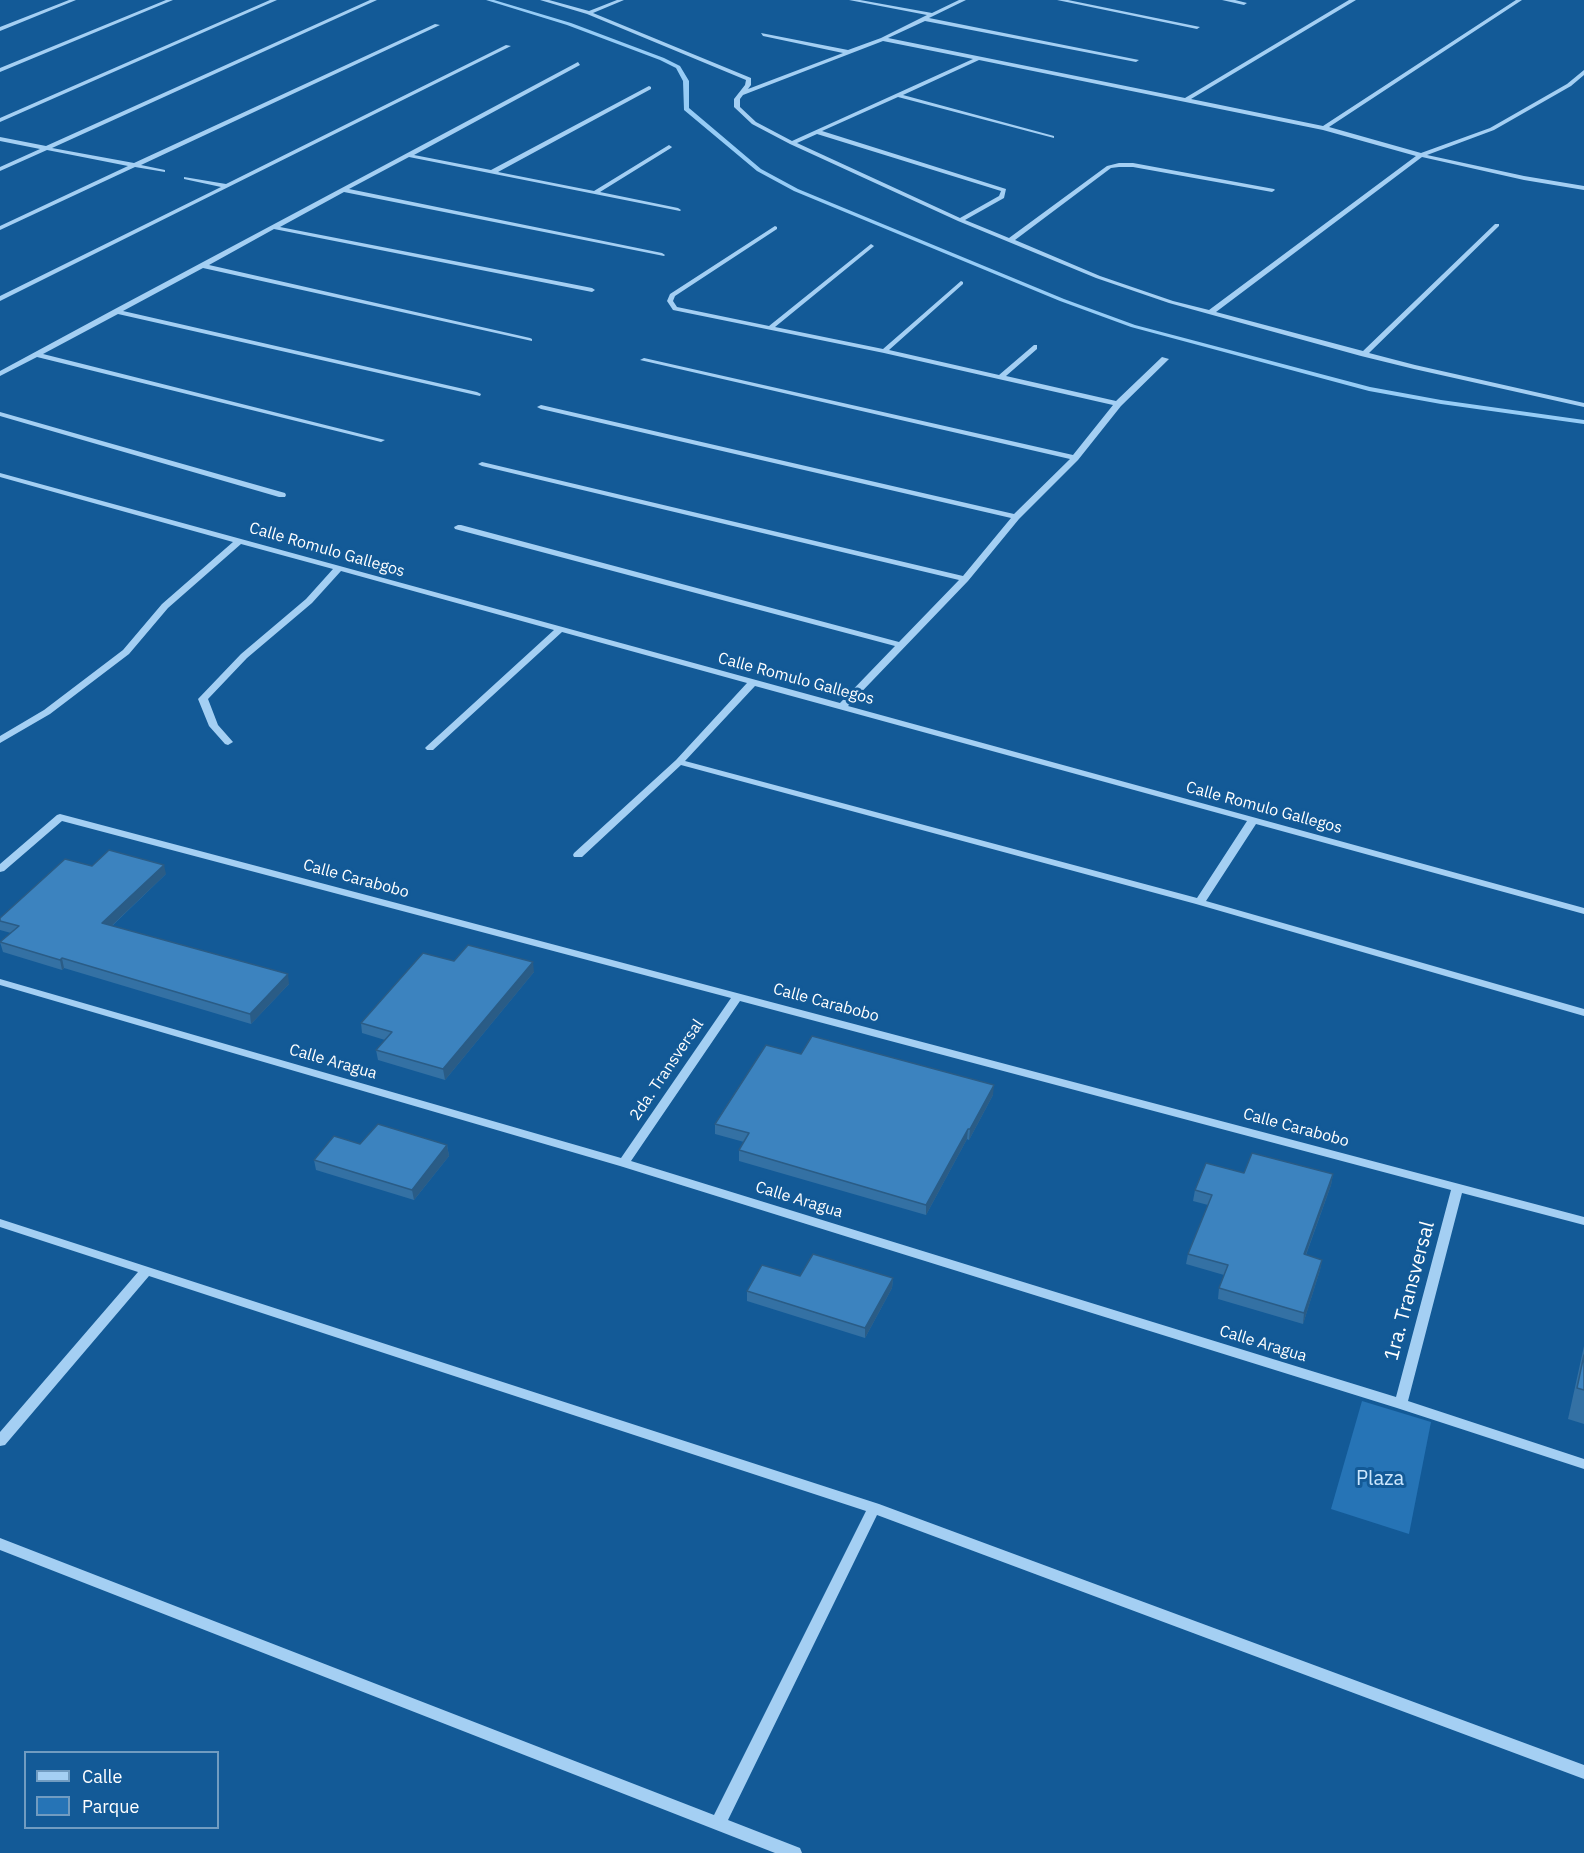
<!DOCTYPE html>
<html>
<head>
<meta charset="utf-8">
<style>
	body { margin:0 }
	#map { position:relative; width:1584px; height:1853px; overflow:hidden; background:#135a97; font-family:"IBM Plex Sans",sans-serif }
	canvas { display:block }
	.legend { position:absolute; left:24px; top:1751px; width:195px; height:78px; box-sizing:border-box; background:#135a97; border:2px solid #719cc1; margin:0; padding:8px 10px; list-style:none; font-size:18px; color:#fff }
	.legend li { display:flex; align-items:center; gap:12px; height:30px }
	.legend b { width:30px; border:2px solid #719cc1 }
</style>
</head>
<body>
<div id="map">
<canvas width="1584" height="1853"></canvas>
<ul class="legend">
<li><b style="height:8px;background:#a4cff3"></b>Calle</li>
<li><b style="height:16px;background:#2674b6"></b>Parque</li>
</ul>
</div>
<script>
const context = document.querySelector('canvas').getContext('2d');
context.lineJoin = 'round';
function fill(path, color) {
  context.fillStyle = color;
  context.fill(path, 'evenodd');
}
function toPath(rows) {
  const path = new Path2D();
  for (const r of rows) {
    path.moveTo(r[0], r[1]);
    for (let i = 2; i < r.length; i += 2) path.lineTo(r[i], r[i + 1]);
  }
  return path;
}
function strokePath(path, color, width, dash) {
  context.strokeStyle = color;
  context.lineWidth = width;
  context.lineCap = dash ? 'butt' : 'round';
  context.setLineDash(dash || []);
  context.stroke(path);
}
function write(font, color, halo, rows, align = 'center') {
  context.font = font + ' "IBM Plex Sans",sans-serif';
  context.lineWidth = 6;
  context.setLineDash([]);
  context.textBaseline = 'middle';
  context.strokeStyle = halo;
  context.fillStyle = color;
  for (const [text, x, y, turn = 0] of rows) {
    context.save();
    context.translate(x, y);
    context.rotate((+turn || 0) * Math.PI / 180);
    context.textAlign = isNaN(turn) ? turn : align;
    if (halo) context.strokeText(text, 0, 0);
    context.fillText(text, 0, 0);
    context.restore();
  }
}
const green = toPath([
	[1362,1401,1431,1422,1409,1534,1331,1509]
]);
const stream = toPath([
	[486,0,494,0,571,23,664,58,680,66,689,81,689,108,761,169,798,189,1064,299,1135,325,1370,387,1441,400,1584,420,1584,424,1441,404,1369,391,1131,327,1060,301,794,191,757,171,684,110,683,81,676,68,660,60,567,25,486,0]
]);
const minor = toPath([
	[69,0,76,0,0,31,0,27,69,0],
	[166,0,173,0,0,72,0,68,166,0],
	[270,0,277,0,0,122,0,118,270,0],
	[370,0,377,0,52,148,134,163,435,24,440,25,141,165,165,170,165,172,135,167,0,230,0,226,128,166,47,150,0,171,0,167,40,149,0,141,0,137,46,146,370,0],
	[540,0,549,0,589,11,617,0,624,0,593,13,751,78,751,85,748,89,843,53,763,36,761,33,848,50,881,38,927,15,849,0,860,0,932,13,959,0,966,0,929,18,1139,60,1136,62,925,21,888,38,1185,98,1349,0,1356,0,1191,99,1323,126,1516,0,1522,0,1329,127,1421,153,1490,128,1567,84,1584,70,1584,75,1571,86,1494,130,1427,155,1524,176,1584,186,1584,190,1524,180,1422,157,1216,312,1363,351,1495,224,1499,224,1499,226,1369,353,1415,365,1584,403,1584,407,1414,369,1361,356,1169,303,1096,278,958,221,790,144,752,124,734,107,734,99,745,85,746,80,587,14,540,0],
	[883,41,973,59,792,141,756,122,740,107,740,99,743,95,883,41],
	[979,60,1323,130,1416,156,1209,310,1173,301,1100,276,1015,240,1111,168,1119,167,1133,167,1272,192,1275,190,1274,189,1133,163,1119,163,1107,166,1009,238,965,220,1004,198,1006,189,822,131,898,97,1054,138,1054,136,903,95,979,60],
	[817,134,1001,191,999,196,960,218,797,143,817,134],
	[1057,0,1068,0,1200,27,1197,29,1057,0],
	[1222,0,1235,0,1247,3,1244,5,1222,0],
	[506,45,511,46,0,301,0,296,221,187,184,179,184,177,226,184,506,45],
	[578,62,580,65,414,155,491,170,649,86,651,87,651,89,498,172,594,191,669,145,672,147,671,148,600,192,678,208,681,210,680,211,409,157,349,189,662,253,665,255,664,256,344,192,280,227,592,288,595,290,592,292,274,229,209,265,530,338,532,339,532,341,203,268,123,311,477,392,481,394,480,396,118,314,43,354,385,440,381,442,37,357,0,376,0,371,113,310,578,62],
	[775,226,777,227,777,229,675,296,673,301,677,307,769,326,871,244,874,246,873,247,775,327,883,349,961,281,963,282,963,284,889,350,999,375,1034,345,1037,345,1037,349,1006,376,1116,401,1162,357,1169,359,1121,406,1078,460,1019,519,968,581,848,706,1584,908,1584,914,1256,824,1206,901,1584,1009,1584,1016,1196,904,681,765,582,857,574,857,573,855,574,853,676,760,747,683,562,632,433,750,427,750,425,748,427,746,554,630,341,571,312,603,247,658,208,699,218,725,233,742,228,745,225,744,209,726,198,699,241,654,306,599,333,569,241,544,168,608,129,654,50,714,0,743,0,736,44,710,123,650,162,604,233,542,0,477,0,473,840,703,895,646,455,529,454,527,458,525,461,525,899,642,959,580,482,466,478,464,482,462,963,576,1011,518,541,409,537,407,541,405,1014,514,1070,459,640,360,644,358,1073,455,1113,405,884,353,673,310,667,301,670,294,775,226],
	[755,686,839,709,1247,821,1197,898,685,761,755,686],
	[0,412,285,493,286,495,285,497,279,497,0,416,0,412],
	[60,814,1584,1217,1584,1225,1462,1193,1408,1401,1584,1459,1584,1469,1397,1408,620,1166,0,985,0,979,621,1158,731,998,62,821,4,871,0,872,0,864,57,815,60,814],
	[740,1001,1451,1190,1396,1397,631,1161,740,1001],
	[0,1219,879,1504,1584,1765,1584,1779,877,1515,728,1820,800,1848,802,1853,775,1853,0,1550,0,1538,714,1815,866,1511,149,1276,5,1445,0,1446,0,1432,138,1272,0,1227,0,1219]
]);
const wall = toPath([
	[166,874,112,926,289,984,251,1024,64,968,62,970,3,952,0,942,11,933,0,930,0,918],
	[454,961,534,972,445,1080,378,1060,376,1050,385,1040,362,1033,361,1023],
	[801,1054,993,1095,969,1140,967,1139,926,1215,739,1161,739,1150,744,1142,715,1134,715,1124],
	[360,1144,447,1145,449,1156,414,1200,316,1170,314,1160],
	[1244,1173,1333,1174,1331,1185,1306,1255,1322,1260,1320,1270,1303,1324,1218,1299,1219,1288,1224,1275,1186,1264,1188,1254,1208,1205,1193,1201,1195,1190],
	[800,1276,893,1278,892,1288,865,1338,747,1301,747,1291],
	[1584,1346,1584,1424,1568,1419]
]);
const shadedWall = toPath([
	[164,865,166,874,104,933,102,923],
	[62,958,64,968,62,970,60,960],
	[533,962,534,972,445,1080,443,1069],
	[288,974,289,984,251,1024,250,1014],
	[994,1085,993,1095,969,1140,970,1129],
	[968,1129,967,1139,926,1215,926,1205],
	[447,1145,449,1156,414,1200,412,1190],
	[1333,1174,1331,1185,1302,1265,1304,1254],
	[1322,1260,1320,1270,1303,1324,1304,1313],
	[893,1278,892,1288,865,1338,865,1328]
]);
const building = toPath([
	[109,850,164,865,102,923,288,974,250,1014,62,958,60,960,0,942,19,926,0,921,0,918,65,859,92,866,109,850],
	[468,945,533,962,443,1069,376,1050,392,1032,361,1023,423,953,454,961,468,945],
	[812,1036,994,1085,970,1129,968,1129,926,1205,739,1150,749,1133,715,1124,766,1045,801,1054,812,1036],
	[378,1124,447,1145,412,1190,314,1160,334,1136,360,1144,378,1124],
	[1252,1153,1333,1174,1304,1254,1322,1260,1304,1313,1219,1288,1228,1265,1188,1254,1212,1195,1195,1190,1206,1163,1244,1173,1252,1153],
	[813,1254,893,1278,865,1328,747,1291,762,1265,800,1276,813,1254],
	[1584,1355,1584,1390,1577,1388,1584,1355]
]);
const streetNames = [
	["Calle Romulo Gallegos",327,550,16],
	["Calle Romulo Gallegos",796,679,15],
	["Calle Romulo Gallegos",1264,808,15],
	["Calle Carabobo",356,879,15],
	["Calle Carabobo",826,1003,15],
	["Calle Aragua",333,1062,16],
	["2da. Transversal",667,1070,-56],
	["Calle Carabobo",1296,1128,15],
	["Calle Aragua",799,1200,17],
	["Calle Aragua",1263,1344,17]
];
const nearStreetnames = [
	["1ra. Transversal",1410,1291,-75]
];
const nearParknames = [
	["Plaza",1380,1479]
];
fill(green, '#2674b6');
fill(stream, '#96ccf6');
fill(minor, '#a4cff3');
fill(wall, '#3471a4');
fill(shadedWall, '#2a5c86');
fill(building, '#3c83bf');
strokePath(building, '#2a5c86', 1.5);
write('16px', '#fff', '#135a97', streetNames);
write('20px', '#fff', '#135a97', nearStreetnames);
write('20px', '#cce7fd', '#135a97', nearParknames);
</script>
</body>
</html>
